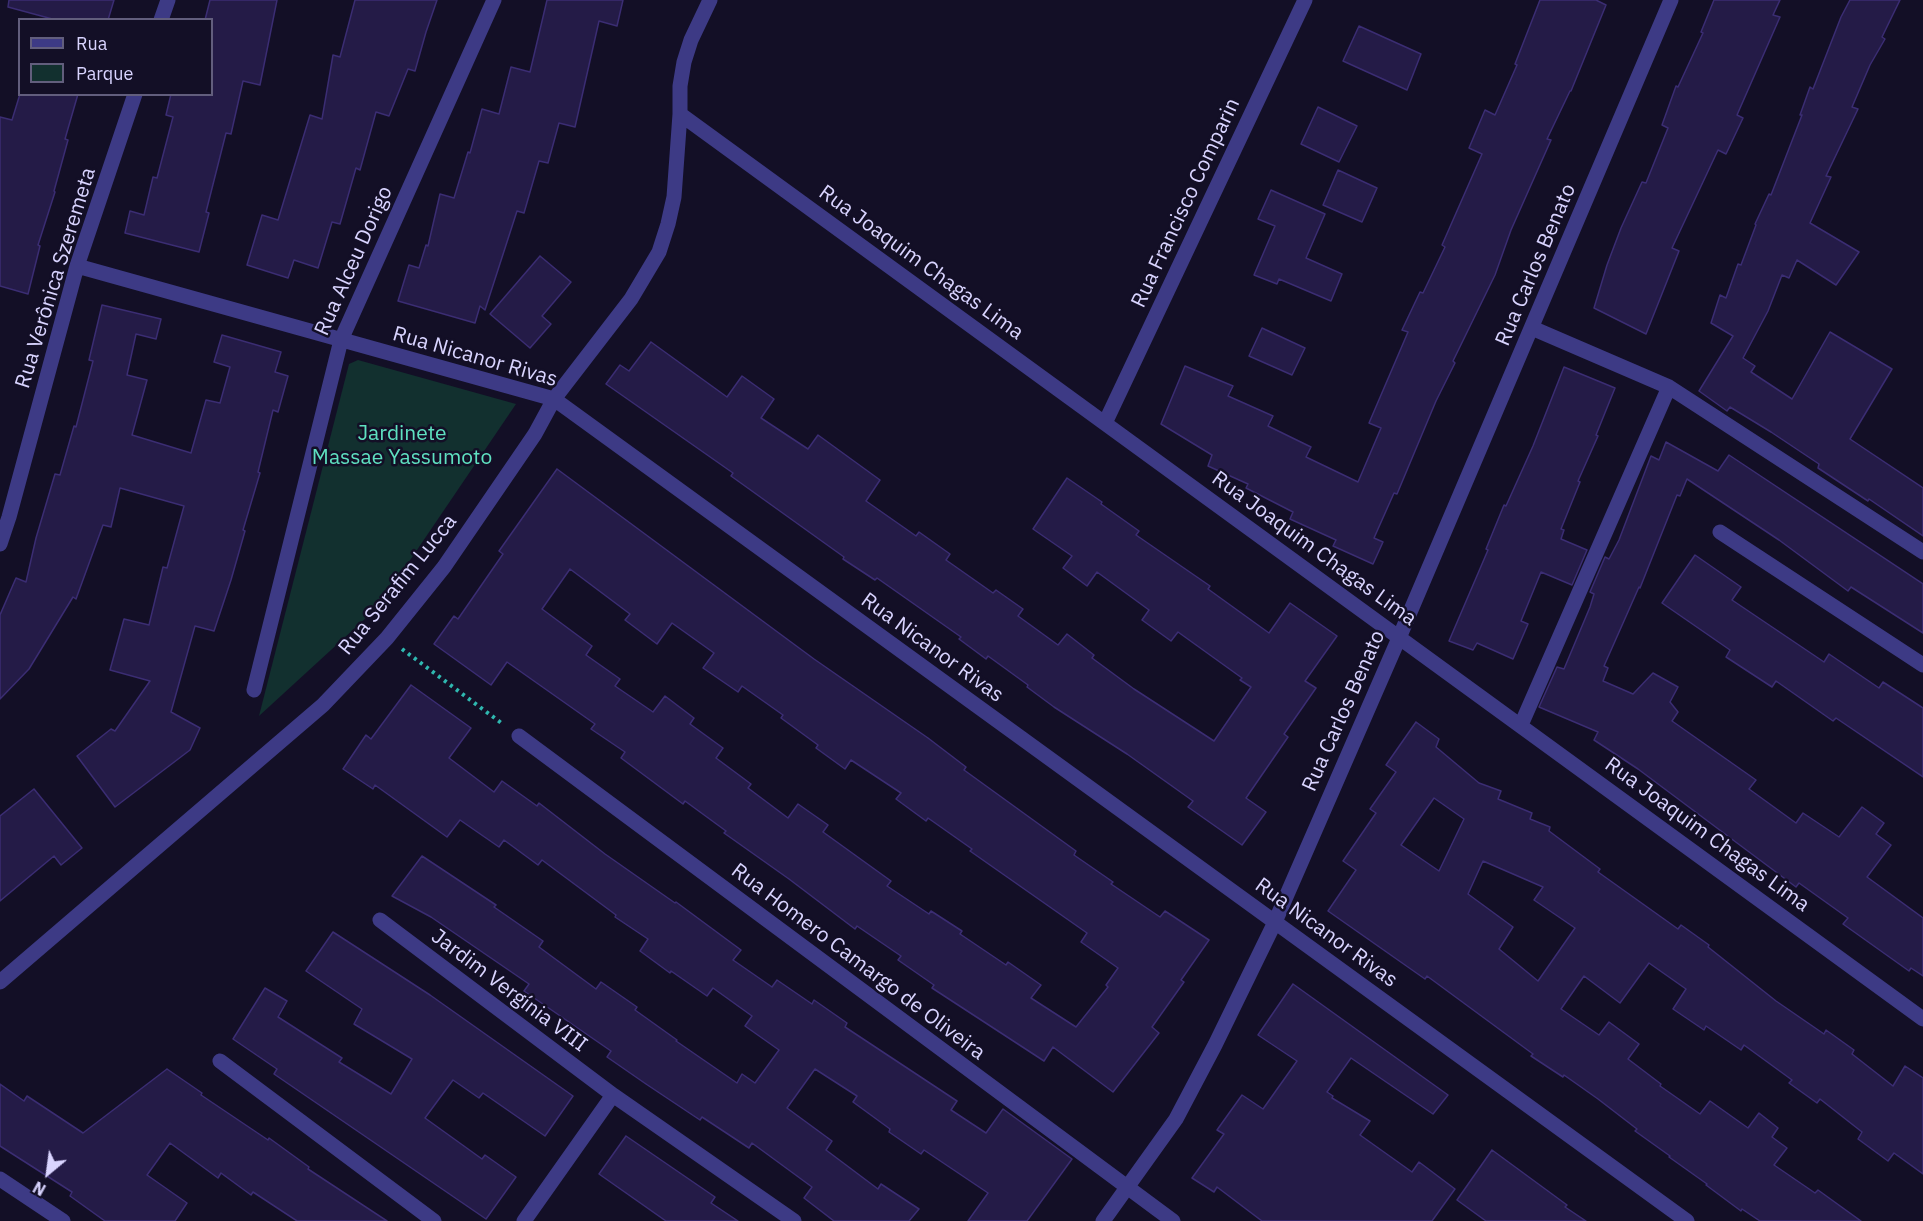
<!DOCTYPE html>
<html>
<head>
<meta charset="utf-8">
<style>
	body { margin:0 }
	#map { position:relative; width:1923px; height:1221px; overflow:hidden; background:#130f26; font-family:"IBM Plex Sans",sans-serif }
	canvas { display:block }
	.legend { position:absolute; left:18px; top:18px; width:195px; height:78px; box-sizing:border-box; background:#130f26; border:2px solid #625e7d; margin:0; padding:8px 10px; list-style:none; font-size:18px; color:#d9d4ff }
	.legend li { display:flex; align-items:center; gap:12px; height:30px }
	.legend b { width:30px; border:2px solid #625e7d }
	.north { position:absolute; left:18px; top:1143px; width:60px; height:60px; -webkit-text-stroke:4px #130f26; paint-order:stroke; rotate:209deg; font-size:16px; font-weight:700; line-height:24px; text-align:center; color:#d9d4ff }
	.north::after { content:''; display:block; margin:auto; width:21px; height:27px; background:#d9d4ff; clip-path:polygon(50% 0,100% 100%,50% 72%,0 100%) }
</style>
</head>
<body>
<div id="map">
<canvas width="1923" height="1221"></canvas>
<ul class="legend">
<li><b style="height:8px;background:#3d3a85"></b>Rua</li>
<li><b style="height:16px;background:#12302f"></b>Parque</li>
</ul>
<div class="north">N</div>
</div>
<script>
const context = document.querySelector('canvas').getContext('2d');
context.lineJoin = 'round';
function fill(path, color) {
  context.fillStyle = color;
  context.fill(path, 'evenodd');
}
function toPath(rows) {
  const path = new Path2D();
  for (const r of rows) {
    path.moveTo(r[0], r[1]);
    for (let i = 2; i < r.length; i += 2) path.lineTo(r[i], r[i + 1]);
  }
  return path;
}
function strokePath(path, color, width, dash) {
  context.strokeStyle = color;
  context.lineWidth = width;
  context.lineCap = dash ? 'butt' : 'round';
  context.setLineDash(dash || []);
  context.stroke(path);
}
function write(font, color, halo, rows, align = 'center') {
  context.font = font + ' "IBM Plex Sans",sans-serif';
  context.lineWidth = 5;
  context.setLineDash([]);
  context.textBaseline = 'middle';
  context.strokeStyle = halo;
  context.fillStyle = color;
  for (const [text, x, y, turn = 0] of rows) {
    context.save();
    context.translate(x, y);
    context.rotate((+turn || 0) * Math.PI / 180);
    context.textAlign = isNaN(turn) ? turn : align;
    if (halo) context.strokeText(text, 0, 0);
    context.fillText(text, 0, 0);
    context.restore();
  }
}
const green = toPath([
	[358,360,516,404,379,606,259,716,349,364]
]);
const building = toPath([
	[9,0,114,0,108,20,56,20,8,7,9,0],
	[210,0,277,0,260,85,243,81,231,134,226,133,206,212,209,213,199,252,125,233,130,211,144,215,153,177,157,178,173,117,166,115,171,94,212,94,212,20,205,20,210,0],
	[355,0,437,0,426,32,415,71,408,69,389,116,376,112,360,170,356,168,340,224,332,222,318,268,294,260,288,278,247,265,262,215,278,220,310,115,322,119,333,55,340,57,355,0],
	[547,0,623,0,617,26,599,21,575,127,559,123,548,163,539,161,524,213,517,211,485,310,480,306,475,323,398,301,409,265,419,268,426,245,428,246,440,194,454,198,468,152,470,153,482,109,499,114,511,67,530,72,547,0],
	[1540,0,1596,0,1606,5,1571,91,1570,91,1547,139,1551,140,1511,230,1495,275,1453,361,1455,363,1436,401,1397,494,1394,493,1374,538,1383,542,1373,564,1333,546,1336,540,1290,519,1293,512,1246,488,1248,484,1208,466,1212,455,1161,424,1185,366,1233,386,1228,396,1273,416,1268,426,1311,447,1306,457,1358,482,1381,428,1369,423,1408,332,1402,330,1420,292,1423,293,1445,247,1442,245,1482,154,1469,148,1485,110,1495,115,1517,65,1515,64,1540,0],
	[1714,0,1780,0,1773,15,1780,17,1737,115,1743,118,1726,154,1718,150,1672,248,1679,251,1646,334,1594,308,1607,265,1621,228,1642,182,1646,183,1668,128,1662,125,1676,86,1678,87,1703,33,1701,32,1714,0],
	[1850,0,1900,0,1882,37,1885,39,1870,65,1852,107,1858,109,1826,176,1831,177,1810,223,1859,252,1836,285,1797,260,1789,278,1782,275,1768,311,1743,358,1755,366,1751,372,1792,399,1830,332,1892,369,1850,439,1923,488,1923,536,1869,499,1868,501,1818,468,1819,464,1771,432,1730,407,1727,411,1699,391,1733,336,1711,323,1720,295,1726,298,1738,264,1741,265,1756,225,1755,224,1769,194,1771,195,1802,115,1800,115,1810,87,1813,89,1841,17,1850,0],
	[1359,26,1421,54,1407,90,1343,61,1359,26],
	[20,94,78,94,65,139,68,140,54,191,55,192,38,245,40,246,28,294,0,286,0,117,12,120,20,94],
	[1318,107,1357,126,1339,162,1301,144,1318,107],
	[1338,170,1377,188,1362,222,1323,205,1338,170],
	[1271,190,1325,214,1306,258,1342,274,1331,301,1279,279,1277,284,1254,275,1275,226,1258,219,1271,190],
	[540,256,571,282,542,316,551,324,530,348,490,314,540,256],
	[102,305,161,319,156,339,136,334,127,375,147,380,132,435,191,453,206,400,220,403,230,367,214,362,222,335,281,352,275,372,288,376,278,412,273,410,258,472,260,473,243,530,245,531,231,580,214,631,195,626,171,712,200,728,190,750,115,807,77,756,111,729,115,731,150,681,110,670,124,619,149,625,163,567,167,568,184,506,120,488,111,527,103,525,76,599,73,597,29,669,0,699,0,615,16,578,26,582,36,538,55,474,60,475,74,426,76,427,93,361,89,360,102,305],
	[1262,328,1305,348,1292,375,1249,356,1262,328],
	[651,342,727,397,742,376,774,399,761,418,808,449,818,435,880,480,866,501,916,536,919,532,950,554,946,560,993,593,996,590,1023,609,1018,616,1058,645,1067,634,1094,655,1092,658,1134,689,1214,741,1251,687,1240,680,1242,678,1178,632,1171,641,1142,620,1149,610,1097,572,1087,586,1063,568,1072,556,1033,529,1067,478,1102,502,1101,504,1139,531,1136,535,1210,586,1208,589,1269,633,1290,603,1337,636,1305,681,1316,688,1284,734,1288,737,1246,798,1266,812,1242,845,1188,807,1193,801,1127,754,1054,707,1027,687,1028,685,988,656,986,659,959,639,961,637,877,578,875,580,843,559,844,557,731,476,733,473,606,384,620,365,629,371,651,342],
	[1564,367,1615,388,1596,435,1598,436,1578,481,1580,482,1561,529,1564,530,1561,539,1587,550,1572,585,1541,572,1521,621,1528,624,1513,659,1477,643,1473,650,1449,641,1488,550,1486,549,1504,505,1506,506,1533,446,1564,367],
	[1666,442,1718,471,1729,455,1923,584,1923,633,1851,587,1848,591,1779,540,1687,479,1680,496,1677,495,1640,588,1639,587,1604,666,1608,668,1603,681,1633,694,1653,673,1678,687,1670,702,1678,712,1672,721,1756,780,1749,789,1796,823,1803,813,1839,837,1862,807,1884,823,1876,834,1891,845,1867,877,1923,918,1923,976,1911,968,1909,971,1843,924,1848,918,1799,883,1796,887,1638,769,1594,740,1598,732,1539,707,1557,667,1564,669,1590,607,1594,594,1590,592,1605,557,1609,559,1619,540,1651,456,1659,460,1666,442],
	[557,469,814,659,928,738,966,767,964,770,1076,851,1074,855,1113,882,1111,884,1160,917,1165,911,1209,940,1181,980,1184,982,1152,1027,1159,1033,1113,1092,1053,1047,1044,1061,932,988,934,985,898,960,901,956,857,926,855,929,789,879,724,833,726,831,685,801,683,804,621,758,625,752,591,729,595,724,507,662,491,685,434,644,454,616,458,619,503,554,499,551,557,469],
	[570,569,630,614,625,620,657,644,672,623,714,653,703,668,738,692,742,686,783,715,781,718,818,745,816,748,845,769,851,760,901,793,896,799,926,821,928,818,972,849,970,851,1087,933,1081,942,1118,968,1106,985,1108,987,1076,1027,1031,998,1041,985,1008,962,1006,965,960,934,962,931,931,911,929,914,887,886,891,881,823,832,828,825,798,804,788,818,748,788,751,784,716,758,723,748,690,724,694,718,665,696,653,712,615,686,620,679,586,655,592,646,542,609,570,569],
	[1695,555,1741,587,1732,600,1824,662,1829,654,1879,688,1883,682,1923,708,1923,777,1836,718,1833,721,1776,681,1772,687,1726,657,1730,650,1662,603,1695,555],
	[411,685,471,728,449,758,494,792,502,781,537,806,539,803,605,854,675,903,676,902,741,950,733,960,772,987,777,980,812,1004,814,1000,847,1023,845,1027,957,1101,951,1110,986,1133,1003,1109,1072,1159,1027,1221,968,1221,988,1193,924,1150,921,1154,889,1132,890,1129,853,1102,857,1096,815,1069,787,1108,832,1141,826,1150,878,1189,881,1184,919,1209,909,1221,834,1221,804,1198,812,1187,752,1143,749,1148,702,1117,700,1120,646,1084,607,1057,611,1051,524,991,529,984,431,917,392,896,422,856,496,905,494,907,543,941,539,947,596,989,601,982,637,1007,635,1010,677,1040,676,1041,737,1083,742,1074,755,1083,779,1050,745,1026,752,1016,713,988,707,996,671,971,670,973,640,951,648,939,615,917,616,915,542,860,538,865,504,840,499,847,460,820,447,837,375,785,373,789,343,769,366,735,371,739,411,685],
	[1416,722,1439,739,1436,747,1479,783,1501,791,1498,799,1532,813,1530,819,1550,827,1549,831,1600,869,1598,872,1678,929,1681,925,1709,945,1708,947,1776,1001,1824,1034,1826,1030,1854,1050,1852,1054,1893,1086,1905,1066,1923,1078,1923,1174,1894,1153,1888,1161,1858,1139,1862,1132,1820,1099,1817,1103,1789,1083,1792,1080,1744,1045,1741,1050,1706,1026,1704,1030,1673,1009,1686,989,1649,963,1620,1003,1584,976,1561,1009,1599,1035,1609,1022,1639,1044,1628,1059,1661,1084,1660,1086,1700,1114,1710,1101,1748,1128,1759,1113,1778,1128,1772,1137,1787,1148,1774,1165,1815,1193,1818,1190,1861,1221,1760,1221,1742,1209,1741,1211,1706,1185,1707,1184,1669,1157,1670,1156,1635,1131,1637,1129,1598,1099,1564,1075,1563,1077,1531,1056,1533,1054,1427,976,1425,979,1328,911,1356,870,1343,861,1376,813,1370,809,1396,772,1386,765,1416,722],
	[1434,798,1464,819,1439,871,1401,845,1434,798],
	[1483,861,1543,887,1534,900,1575,928,1538,981,1499,949,1513,927,1468,894,1483,861],
	[34,789,82,848,61,865,54,856,0,901,0,816,34,789],
	[333,932,430,995,573,1096,545,1136,483,1093,479,1098,453,1080,425,1118,482,1159,485,1155,516,1177,486,1219,274,1074,277,1069,233,1039,265,988,287,1001,278,1017,342,1058,339,1062,391,1094,412,1059,354,1024,362,1009,306,971,333,932],
	[1293,984,1448,1095,1433,1114,1351,1058,1327,1092,1333,1096,1332,1098,1370,1121,1360,1135,1412,1172,1419,1162,1455,1189,1432,1221,1262,1221,1217,1187,1214,1192,1192,1178,1224,1134,1217,1130,1242,1095,1263,1109,1297,1061,1258,1035,1293,984],
	[167,1069,202,1093,201,1095,268,1140,269,1138,309,1167,308,1169,387,1221,297,1221,253,1192,251,1195,221,1173,218,1178,170,1143,147,1175,187,1203,175,1221,105,1221,70,1196,72,1192,0,1146,0,1084,24,1101,27,1096,83,1133,167,1069],
	[626,1136,715,1197,711,1203,738,1221,666,1221,599,1174,626,1136],
	[1492,1150,1567,1205,1565,1207,1586,1221,1486,1221,1457,1200,1492,1150]
]);
const path = toPath([
	[402,649,504,725]
]);
const minor = toPath([
	[161,20,168,0],
	[680,114,1923,1019],
	[77,266,554,399,1687,1221],
	[1532,328,1669,387,1923,552],
	[1105,423,1305,0],
	[1720,532,1923,665],
	[0,544,9,517,77,266,135,94],
	[254,690,341,340,494,0],
	[1521,725,1669,387],
	[519,736,1173,1221],
	[380,920,613,1095,794,1221],
	[0,982,323,705,387,638,444,567,535,434,554,399,631,299,659,252,668,224,674,197,680,114,680,86,684,62,691,40,710,0],
	[220,1061,434,1221],
	[0,1179,63,1221],
	[524,1221,613,1095],
	[1103,1221,1176,1119,1215,1045,1275,922,1399,638,1671,0]
]);
const streetNames = [
	["Rua Francisco Comparin",1186,203,-65],
	["Rua Alceu Dorigo",354,261,-66],
	["Rua Joaquim Chagas Lima",921,263,36],
	["Rua Carlos Benato",1536,265,-67],
	["Rua Verônica Szeremeta",56,278,-73],
	["Rua Nicanor Rivas",475,357,16],
	["Rua Joaquim Chagas Lima",1314,549,36],
	["Rua Serafim Lucca",398,585,-51],
	["Rua Nicanor Rivas",932,648,36],
	["Rua Carlos Benato",1344,711,-66],
	["Rua Joaquim Chagas Lima",1707,835,36],
	["Rua Nicanor Rivas",1326,933,36],
	["Rua Homero Camargo de Oliveira",858,962,37],
	["Jardim Vergínia VIII",509,991,37]
];
const parkNames = [
	["Jardinete",402,434],
	["Massae Yassumoto",402,458]
];
fill(green, '#12302f');
fill(building, '#241b47');
strokePath(building, '#3b2d73', 1.5);
strokePath(path, '#2fb8b0', 4, [3, 4.5]);
strokePath(minor, '#3d3a85', 15);
write('21px', '#d9d4ff', '#130f26', streetNames);
write('21px', '#5fe0c0', '#130f26', parkNames);
</script>
</body>
</html>
